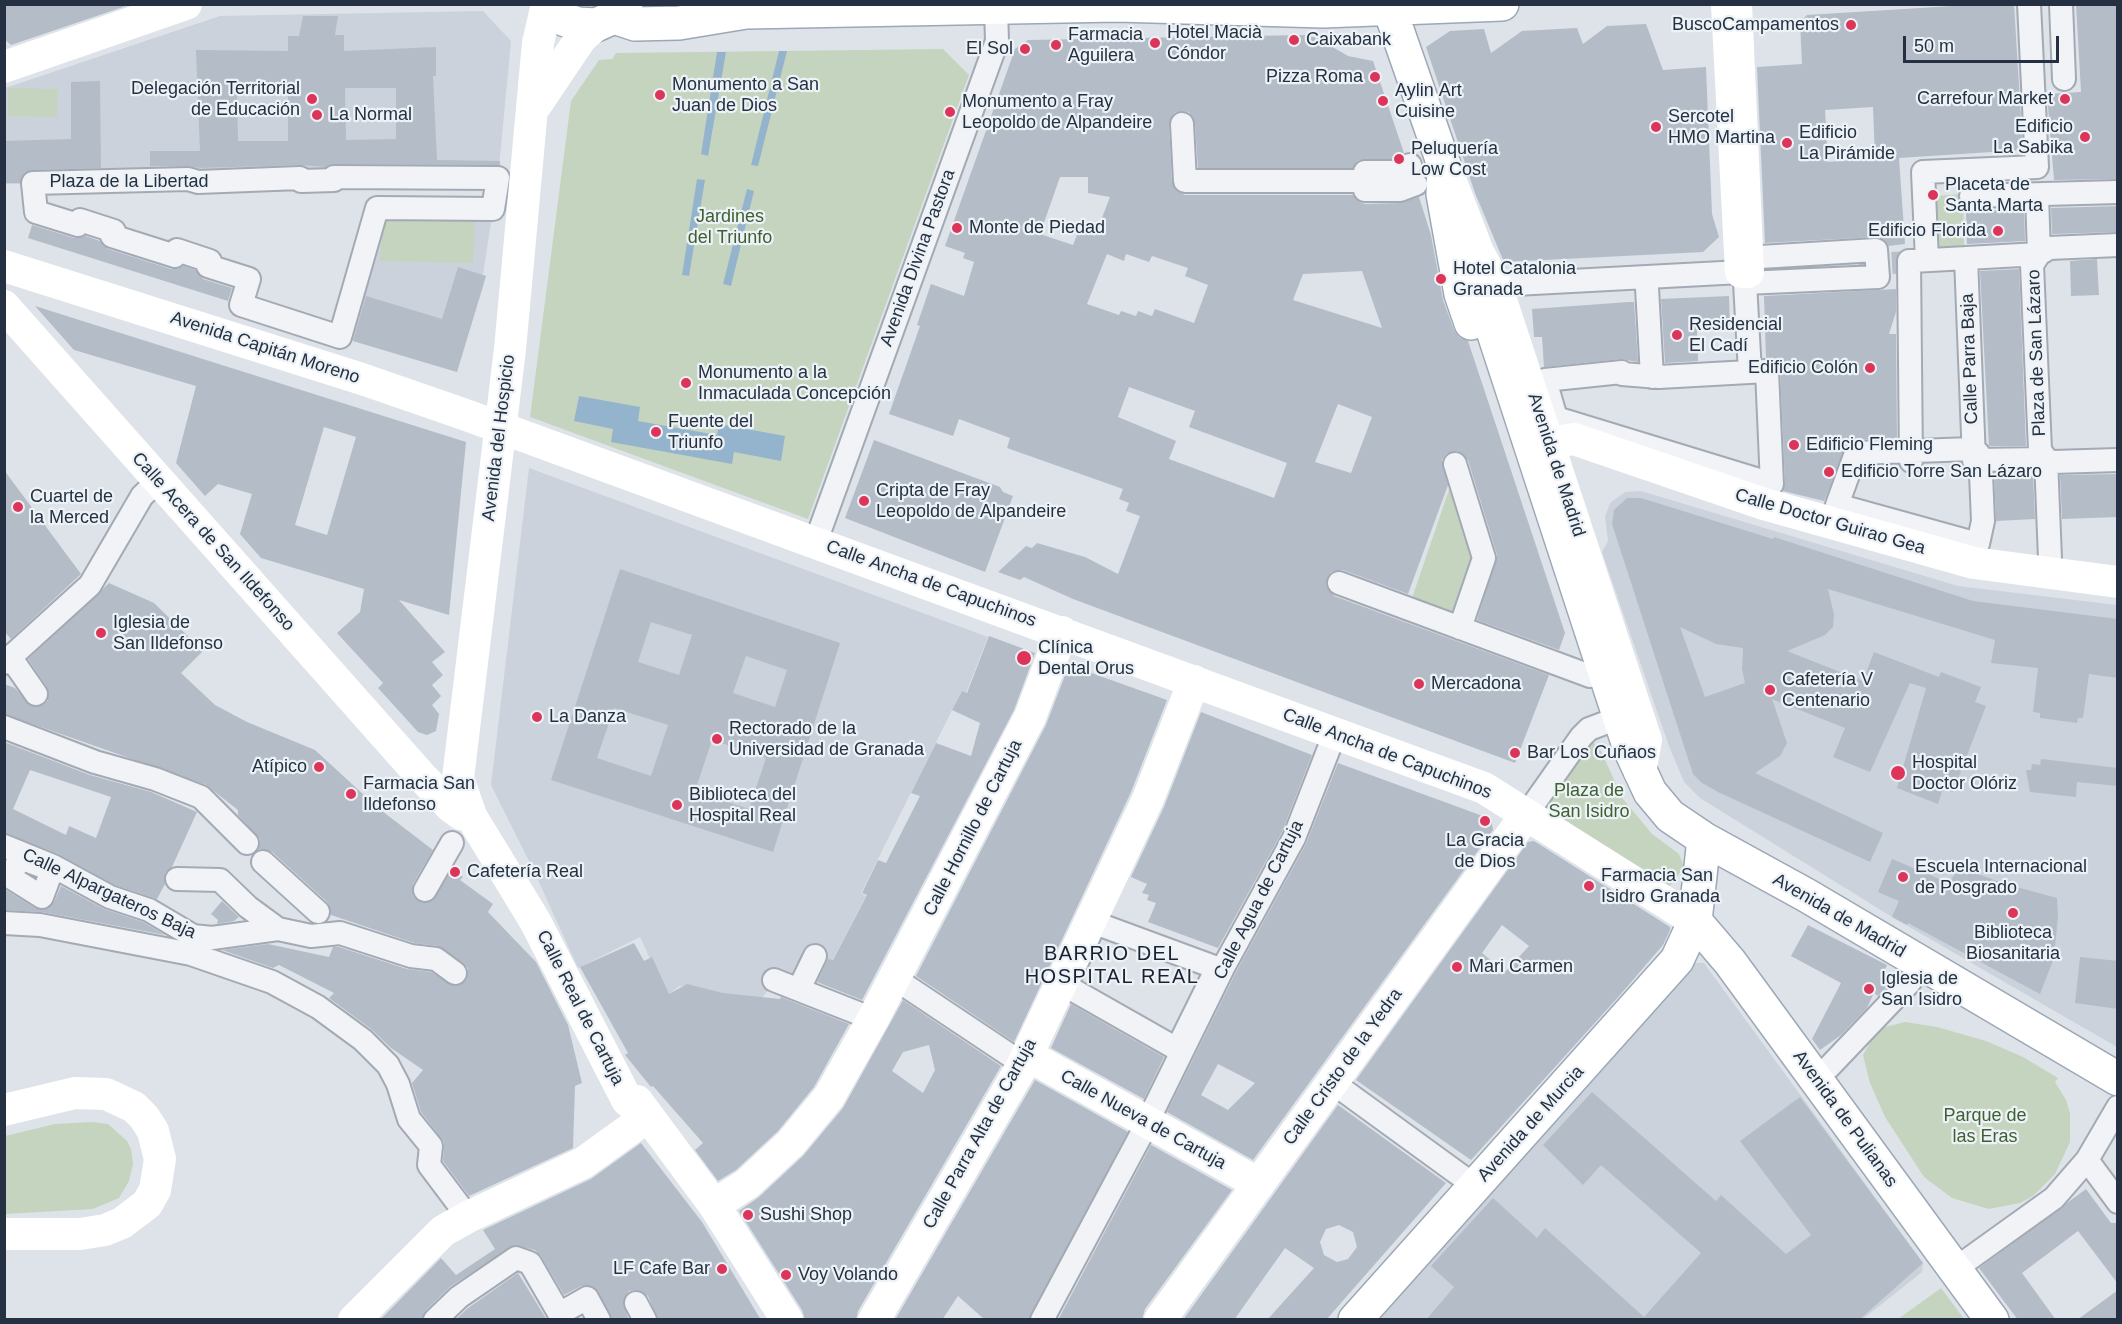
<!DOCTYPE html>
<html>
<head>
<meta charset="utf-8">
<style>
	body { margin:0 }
	#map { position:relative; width:2122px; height:1324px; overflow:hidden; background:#dee3e9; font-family:Helvetica,sans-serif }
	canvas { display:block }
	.frame { position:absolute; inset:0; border:6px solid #253142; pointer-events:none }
	.scale { position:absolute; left:1903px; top:36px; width:156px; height:27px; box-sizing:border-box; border:3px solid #253142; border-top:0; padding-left:8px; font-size:18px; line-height:21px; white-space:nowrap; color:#253142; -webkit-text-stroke:4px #edf2f6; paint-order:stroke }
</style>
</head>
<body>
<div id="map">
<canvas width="2122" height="1324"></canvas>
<div class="frame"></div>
<div class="scale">50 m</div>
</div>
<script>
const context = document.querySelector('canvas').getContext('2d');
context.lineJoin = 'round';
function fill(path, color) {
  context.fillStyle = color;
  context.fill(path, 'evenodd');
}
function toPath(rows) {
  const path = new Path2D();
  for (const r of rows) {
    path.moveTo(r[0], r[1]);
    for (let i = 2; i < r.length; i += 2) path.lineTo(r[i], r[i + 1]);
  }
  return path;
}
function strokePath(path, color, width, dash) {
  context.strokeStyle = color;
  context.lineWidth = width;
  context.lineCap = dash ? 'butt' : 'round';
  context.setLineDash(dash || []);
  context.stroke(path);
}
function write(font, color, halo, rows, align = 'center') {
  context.font = font + ' Helvetica,sans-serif';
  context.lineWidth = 4.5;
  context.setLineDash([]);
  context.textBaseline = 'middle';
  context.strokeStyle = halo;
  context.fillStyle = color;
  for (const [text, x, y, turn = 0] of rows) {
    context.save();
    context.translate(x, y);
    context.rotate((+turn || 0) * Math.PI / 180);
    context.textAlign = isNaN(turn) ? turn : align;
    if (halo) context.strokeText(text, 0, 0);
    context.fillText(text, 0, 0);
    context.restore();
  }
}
const built = toPath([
	[483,11,511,41,498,178,5,184,5,88,220,16],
	[377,208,493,209,483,275,486,276,457,372,340,337],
	[529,468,988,637,966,693,961,692,861,893,866,896,832,961,821,958,786,994,769,989,761,999,721,994,688,986,679,986,667,996,640,937,578,968,533,869,491,785],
	[1641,491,1958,586,2117,605,2117,1047,1892,917,1700,798,1684,782,1669,746,1602,552,1608,541,1605,517,1610,503,1625,492],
	[1695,963,1704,963,1923,1263,1922,1272,1863,1319,1375,1320]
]);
const green = toPath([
	[943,49,969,75,808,519,530,417,571,101,599,60,612,59,616,53],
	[8,88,58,89,57,117,8,116],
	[1963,194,1964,246,1935,248,1935,196],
	[382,216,475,219,473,263,380,261],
	[1453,478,1480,559,1458,617,1411,601],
	[1592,742,1599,747,1623,799,1652,834,1679,854,1684,867,1670,886,1656,881,1554,817,1549,800],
	[1905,1022,1937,1027,1986,1041,2023,1057,2058,1078,2055,1082,2066,1100,2070,1113,2070,1142,2055,1174,2033,1196,2020,1203,1989,1209,1952,1198,1924,1177,1885,1117,1870,1083,1863,1055,1875,1034,1885,1027],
	[92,1122,108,1124,127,1141,131,1149,133,1164,129,1181,119,1198,93,1209,5,1214,5,1136,55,1124],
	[1941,1288,1964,1319,1898,1319]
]);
const water = toPath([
	[779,51,787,51,758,166,751,165],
	[717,52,726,52,708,156,701,154],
	[697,179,705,180,689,276,682,275],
	[747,189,754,191,731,286,723,284],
	[579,396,640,407,638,421,717,435,719,424,785,436,781,461,734,452,732,464,611,442,613,429,574,421]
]);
const building = toPath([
	[4,4,126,4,126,6,11,45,4,39],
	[1985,4,2014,4,2023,150,1899,158,1905,244,1888,246,1882,238,1875,237,1765,243,1757,67,1802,64,1800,22,1807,15],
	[1873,107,1875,158,1828,162,1825,110],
	[2076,4,2118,4,2118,179,2054,180,2047,94,2081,92],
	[303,16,338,16,335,35,344,35,344,51,436,47,436,76,433,76,437,160,500,161,500,165,334,164,326,167,299,165,200,168,188,166,150,166,150,151,200,151,196,50,288,51,288,36,299,36],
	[345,88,396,88,396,139,346,140],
	[288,89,288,141,238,141,237,90],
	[1646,24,1663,70,1706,67,1712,214,1719,237,1703,252,1504,262,1475,193,1426,47,1450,31,1484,29,1491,53,1522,31,1577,28,1583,44,1607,26],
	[1306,35,1317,38,1348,56,1373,61,1404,153,1392,159,1359,160,1353,168,1198,168,1195,123,1189,112,1181,111,1174,113,1169,124,1172,182,1178,192,1185,195,1353,195,1358,201,1365,204,1400,203,1419,197,1431,235,1443,300,1454,330,1459,337,1468,341,1565,633,1559,650,1477,620,1497,555,1468,460,1457,451,1446,454,1442,460,1448,485,1408,594,1343,570,1331,572,1326,585,1334,596,1549,675,1515,763,1073,599,1024,577,1020,580,998,572,1026,546,1032,548,1037,543,1085,557,1118,574,1140,516,1126,511,1129,503,1119,499,1123,489,1007,448,1010,438,959,419,953,436,889,414,920,326,917,325,931,284,964,296,974,262,963,258,965,253,945,246,1015,49,1028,40],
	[1060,177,1088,177,1088,193,1110,197,1095,236,1079,230,1073,245,1040,234],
	[1107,254,1124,261,1126,254,1149,262,1152,256,1188,268,1185,276,1208,285,1194,323,1155,309,1152,316,1138,311,1136,316,1121,311,1119,315,1087,304],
	[1362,271,1382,328,1293,300,1303,274],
	[1129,387,1195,411,1189,427,1287,463,1274,498,1169,459,1176,441,1118,417],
	[1338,404,1372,417,1351,473,1315,462],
	[100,81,101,168,33,170,25,172,20,183,4,183,4,141,71,139,71,82],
	[2118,206,2118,232,2052,234,2051,208],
	[2021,209,2024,209,2025,241,1967,244,1966,212],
	[32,225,74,238,86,236,100,241,108,249,171,269,184,266,196,270,203,279,232,288,228,301,28,238],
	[2097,259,2099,295,2071,296,2070,261],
	[458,267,486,276,457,372,353,341,366,296,442,319],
	[2019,269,2026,446,1989,446,1980,271],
	[1896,289,1896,312,1889,334,1896,334,1897,438,1856,440,1848,443,1824,501,1783,491,1785,483,1780,370,1778,363,1766,358,1764,296],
	[1729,296,1730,330,1697,331,1698,361,1665,363,1661,299],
	[1629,302,1634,302,1638,362,1621,359,1544,367,1542,337,1534,337,1532,309],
	[35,306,466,442,449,615,399,600,445,652,432,662,443,675,432,685,441,696,432,705,439,714,436,731,427,735,418,732,378,688,383,683,337,633,360,612,364,589,261,558,240,534,252,494,218,484,205,496,176,463,196,386,74,350],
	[324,427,356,437,327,535,295,525],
	[874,440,1000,487,1003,492,1013,496,985,572,845,518],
	[4,470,81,574,11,639,4,631],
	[1994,473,2033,473,2035,519,1996,521],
	[2118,474,2118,517,2062,519,2060,475],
	[1627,498,1641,498,1773,539,1774,537,1973,601,2118,619,2118,678,2089,674,2083,718,2078,718,2077,723,2040,718,2040,713,2033,712,2038,668,1991,663,1995,640,1828,589,1834,615,1833,627,1825,635,1787,651,1863,681,1874,652,1939,677,1941,672,1981,687,1975,702,1986,706,1953,792,1943,789,1938,804,1897,788,1926,688,1910,683,1870,772,1833,757,1845,728,1772,699,1787,743,1780,756,1755,773,1883,833,1870,862,1718,792,1702,783,1693,774,1612,524,1614,510],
	[1680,627,1716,644,1743,648,1742,669,1745,683,1705,697],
	[620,569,840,643,773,852,551,780],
	[651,622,692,635,679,675,638,662],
	[746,656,787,670,775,707,733,693],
	[614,708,668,725,651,776,597,758],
	[712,740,766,758,749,809,695,791],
	[109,583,154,603,203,651,181,673,215,705,247,722,315,750,378,808,433,850,413,884,413,896,418,901,432,901,452,870,463,877,460,880,493,904,488,912,536,962,568,1025,582,1083,575,1086,573,1148,469,1196,443,1161,444,1142,421,1112,412,1083,423,1070,391,1048,371,1029,329,998,334,993,279,965,273,968,222,950,268,944,329,957,333,947,339,947,407,969,431,972,454,986,466,980,468,968,463,963,438,946,414,943,331,915,327,902,272,852,258,849,260,839,238,815,238,810,206,785,4,714,4,684,15,688,31,706,43,705,48,700,47,687,28,659],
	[989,636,1035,653,1014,710,862,1000,817,982,828,959,833,960,867,895,862,893,878,860,886,863,920,796,911,793,936,743,971,756,980,723,952,710,962,691,967,693],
	[1069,665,1167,700,1131,792,1014,1042,916,976,1046,725],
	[1201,712,1312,755,1282,832,1218,948,1148,922,1156,903,1147,900,1149,895,1142,893,1147,884,1131,877,1164,807],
	[4,742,90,775,151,792,197,812,172,867,165,873,165,884,157,899,115,885,58,854,4,833],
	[30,770,111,797,96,838,69,826,66,835,13,809],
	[2041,759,2118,768,2118,786,2077,782,2076,797,2030,792,2026,770,2031,770,2032,764,2040,765],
	[1338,763,1491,819,1493,830,1253,1160,1167,1112,1236,972,1306,844],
	[1218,1064,1255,1083,1228,1110,1201,1095],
	[1534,841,1670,927,1670,930,1663,945,1620,995,1471,1160,1356,1080,1528,842],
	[1502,925,1529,946,1505,972,1482,953],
	[1892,859,1949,883,1959,867,2002,883,2057,898,2058,916,2054,958,2040,994,1908,923,1907,925,1892,917,1899,901,1878,892],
	[61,886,104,909,143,922,165,935,42,912,4,910,4,889,35,908,43,910,54,902],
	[222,901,239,917,234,921,217,924,218,920,211,914],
	[1808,925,1887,965,1884,972,1895,978,1878,996,1874,993,1867,1008,1841,1035,1820,1050,1812,1039,1841,983,1791,956],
	[634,943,644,961,652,957,669,994,687,984,723,993,780,999,781,997,849,1024,814,1087,778,1131,736,1170,718,1181,695,1150,703,1143,653,1086,651,1087,625,1055,628,1053,580,967],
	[2080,957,2118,961,2118,1009,2075,1003],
	[903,1000,1001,1066,858,1311,856,1320,805,1320,802,1310,739,1211,759,1197,803,1156,843,1108],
	[929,1045,935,1070,923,1093,892,1071,903,1052],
	[1071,1004,1164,1057,1144,1099,1051,1048],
	[1035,1080,1128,1132,1029,1320,985,1320,958,1296,942,1320,895,1320],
	[1592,1092,1716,1201,1721,1195,1786,1254,1811,1235,1740,1141,1800,1097,1923,1263,1859,1320,1426,1320,1454,1287,1431,1266,1493,1198,1537,1238,1545,1228,1644,1317,1701,1253,1601,1165,1583,1185,1543,1145],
	[1338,1105,1446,1183,1326,1320,1267,1320,1314,1268,1285,1248,1234,1320,1183,1320],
	[1339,1225,1353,1232,1357,1247,1348,1259,1337,1262,1324,1255,1320,1242,1326,1229],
	[641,1143,702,1222,761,1320,658,1320,648,1296,636,1290,629,1291,623,1302,629,1320,612,1320,594,1287,581,1286,564,1295,541,1256,535,1250,515,1245,451,1286,426,1310,422,1320,380,1320,441,1258,456,1275,495,1249,483,1230,591,1179],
	[1151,1145,1232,1190,1145,1309,1142,1320,1058,1320],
	[2086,1189,2111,1223,2118,1223,2118,1284,2078,1231,2022,1273,2056,1320,2018,1320,1979,1268],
	[518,1273,547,1320,455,1320,468,1308],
	[2118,1290,2118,1320,2077,1320]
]);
const streetTunnel = toPath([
	[1859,265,1927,261]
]);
const street = toPath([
	[2061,4,2064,79],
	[1182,124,1185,181,1365,181],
	[1410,165,1395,172,1365,172,1365,190,1400,190,1416,184],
	[334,177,498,178,493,209,377,208,340,337,241,305,249,279,208,266,210,261,177,250,175,256,112,236,114,231,80,220,78,225,36,212,33,183,188,179,198,182,300,178,301,181,334,180,334,177],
	[2037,195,2039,254],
	[1971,196,2118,192],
	[2118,245,2049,248,2039,254,2032,265,2040,450,2046,459,2053,462,2118,460],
	[1966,258,1974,460,2046,459,2050,559],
	[1927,260,1923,172,2037,167,2029,4],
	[1909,261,1911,461],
	[1912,261,2039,254],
	[1496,285,1741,272],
	[1647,288,1652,377],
	[1767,371,1772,484,1556,418,1545,380,1622,372,1622,374,1659,377,1767,371],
	[1750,372,1745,283,1878,277,1876,250,1760,257],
	[1973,449,1978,453,1981,474,1983,521,1978,544,1837,505,1856,453,1973,449],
	[1455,464,1484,558,1460,628],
	[816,541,997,41,996,7],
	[1339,583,1590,676],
	[11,658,36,694],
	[4,663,90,585,142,496,159,480],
	[4,727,95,762,155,779,201,797,247,843],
	[1526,815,1581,737,1589,729,1605,723],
	[4,846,53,866,110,897,149,910,193,936,212,938,278,929,311,936,340,933,411,956,436,959,455,973],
	[20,858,52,870,42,897,10,877,20,858],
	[263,862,318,912],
	[177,879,220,880,248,907,278,929],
	[425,890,452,843],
	[4,923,40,925,191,954,272,982,318,1007,363,1040,388,1065,398,1084,409,1119,431,1146,429,1165,468,1217],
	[1095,923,1217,968,1177,1049,1066,986,1095,923],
	[894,978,1023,1064],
	[774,980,873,1019],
	[799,989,815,956],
	[1829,1067,1910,982],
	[1332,1082,1475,1186],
	[2087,1160,2118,1202],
	[1955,1269,2054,1198,2087,1160,2118,1107],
	[636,1303,645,1320],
	[559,1314,587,1298,599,1320],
	[435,1320,459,1297,516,1258,530,1263,563,1320],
	[1042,1320,1141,1135,1224,966,1294,838,1335,733]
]);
const secondary = toPath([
	[547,4,538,43,510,349,458,778,471,816,535,921,627,1100,647,1117],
	[1727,4,1741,272,1748,272,1736,4],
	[4,67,186,4],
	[536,105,581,38,596,25],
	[1445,166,1478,252,1496,285,1646,740,1640,772],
	[4,266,362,379,466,415,1484,788,1695,921],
	[4,306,422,777,450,806,461,814,471,816],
	[1549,443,1574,439,1764,504,1974,563,2118,582],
	[1027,1055,1259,1184],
	[637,1101,714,1205,787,1320],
	[4,1110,75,1093,106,1094,134,1107,144,1117,153,1131,160,1159,155,1190,147,1204,122,1223,105,1230,80,1234,4,1234],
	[714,1205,747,1184,791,1143,829,1097,873,1019,1030,717,1062,632],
	[354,1320,443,1231,468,1217,583,1163,647,1117],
	[874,1320,1021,1068,1148,799,1194,681],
	[1160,1320,1526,815]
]);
const primary = toPath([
	[548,4,563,19,578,24,596,25,614,17,626,4],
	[1388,4,1444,165,1443,194,1461,294,1471,323],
	[614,17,635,24,679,23,746,12,1117,5,1323,11,1502,4],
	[1480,291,1630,749,1650,792,1670,816,1704,839,1806,895,2118,1079],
	[1695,921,1730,962,1992,1320],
	[1355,1320,1677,960,1695,921,1704,839]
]);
const markers = [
	[1851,25,6,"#dd3459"],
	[1294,40,6,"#dd3459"],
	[1155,43,6,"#dd3459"],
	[1056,45,6,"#dd3459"],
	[1025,49,6,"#dd3459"],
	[1375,77,6,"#dd3459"],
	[660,95,6,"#dd3459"],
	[312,99,6,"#dd3459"],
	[2065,99,6,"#dd3459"],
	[1383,101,6,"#dd3459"],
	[950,112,6,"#dd3459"],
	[317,115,6,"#dd3459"],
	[1656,127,6,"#dd3459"],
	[2085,137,6,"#dd3459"],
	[1787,143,6,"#dd3459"],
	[1399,159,6,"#dd3459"],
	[1933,195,6,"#dd3459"],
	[957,228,6,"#dd3459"],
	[1998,231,6,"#dd3459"],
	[1441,279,6,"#dd3459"],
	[1677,335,6,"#dd3459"],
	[1870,368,6,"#dd3459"],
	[686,383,6,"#dd3459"],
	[656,432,6,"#dd3459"],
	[1794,445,6,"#dd3459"],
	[1829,472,6,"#dd3459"],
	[864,501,6,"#dd3459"],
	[18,507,6,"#dd3459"],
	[101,633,6,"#dd3459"],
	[1024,658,8,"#dd3459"],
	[1419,684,6,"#dd3459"],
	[1770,690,6,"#dd3459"],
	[537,717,6,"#dd3459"],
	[717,739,6,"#dd3459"],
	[1515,753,6,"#dd3459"],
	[319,767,6,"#dd3459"],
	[1898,773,8,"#dd3459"],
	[351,794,6,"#dd3459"],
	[677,805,6,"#dd3459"],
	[1485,821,6,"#dd3459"],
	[455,872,6,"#dd3459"],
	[1903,877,6,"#dd3459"],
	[1589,886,6,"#dd3459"],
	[2013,913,6,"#dd3459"],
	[1457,967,6,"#dd3459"],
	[1869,989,6,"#dd3459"],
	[748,1215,6,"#dd3459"],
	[722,1269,6,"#dd3459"],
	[786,1275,6,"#dd3459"]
];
const poiNames = [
	["BuscoCampamentos",1839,25,"right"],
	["Hotel Macià",1167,33],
	["Cóndor",1167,54],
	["Farmacia",1068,35],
	["Aguilera",1068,56],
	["Caixabank",1306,40],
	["El Sol",1013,49,"right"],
	["Pizza Roma",1363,77,"right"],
	["Monumento a San",672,85],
	["Juan de Dios",672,106],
	["Delegación Territorial",300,89,"right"],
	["de Educación",300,110,"right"],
	["Aylin Art",1395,91],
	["Cuisine",1395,112],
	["Carrefour Market",2053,99,"right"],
	["Monumento a Fray",962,102],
	["Leopoldo de Alpandeire",962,123],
	["La Normal",329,115],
	["Sercotel",1668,117],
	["HMO Martina",1668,138],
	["Edificio",2073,127,"right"],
	["La Sabika",2073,148,"right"],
	["Edificio",1799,133],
	["La Pirámide",1799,154],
	["Peluquería",1411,149],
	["Low Cost",1411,170],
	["Placeta de",1945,185],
	["Santa Marta",1945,206],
	["Monte de Piedad",969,228],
	["Edificio Florida",1986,231,"right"],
	["Hotel Catalonia",1453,269],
	["Granada",1453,290],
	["Residencial",1689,325],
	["El Cadí",1689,346],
	["Edificio Colón",1858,368,"right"],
	["Monumento a la",698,373],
	["Inmaculada Concepción",698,394],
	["Fuente del",668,422],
	["Triunfo",668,443],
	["Edificio Fleming",1806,445],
	["Edificio Torre San Lázaro",1841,472],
	["Cripta de Fray",876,491],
	["Leopoldo de Alpandeire",876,512],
	["Cuartel de",30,497],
	["la Merced",30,518],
	["Iglesia de",113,623],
	["San Ildefonso",113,644],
	["Clínica",1038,648],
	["Dental Orus",1038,669],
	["Cafetería V",1782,680],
	["Centenario",1782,701],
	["Mercadona",1431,684],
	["La Danza",549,717],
	["Rectorado de la",729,729],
	["Universidad de Granada",729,750],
	["Bar Los Cuñaos",1527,753],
	["Hospital",1912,763],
	["Doctor Olóriz",1912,784],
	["Atípico",307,767,"right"],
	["Farmacia San",363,784],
	["Ildefonso",363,805],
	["Biblioteca del",689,795],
	["Hospital Real",689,816],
	["La Gracia",1485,841,"center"],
	["de Dios",1485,862,"center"],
	["Escuela Internacional",1915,867],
	["de Posgrado",1915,888],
	["Cafetería Real",467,872],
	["Farmacia San",1601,876],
	["Isidro Granada",1601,897],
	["Biblioteca",2013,933,"center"],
	["Biosanitaria",2013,954,"center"],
	["Mari Carmen",1469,967],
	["Iglesia de",1881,979],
	["San Isidro",1881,1000],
	["Sushi Shop",760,1215],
	["LF Cafe Bar",710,1269,"right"],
	["Voy Volando",798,1275]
];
const streetNames = [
	["Plaza de la Libertad",129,182],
	["Avenida Divina Pastora",918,258,-70],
	["Avenida Capitán Moreno",265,348,18],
	["Plaza de San Lázaro",2037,353,-92],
	["Calle Parra Baja",1970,359,-92],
	["Avenida del Hospicio",499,438,-83],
	["Avenida de Madrid",1556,465,72],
	["Calle Doctor Guirao Gea",1830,522,16],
	["Calle Acera de San Ildefonso",213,542,48],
	["Calle Ancha de Capuchinos",931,584,20],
	["Calle Ancha de Capuchinos",1387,754,21],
	["Calle Hornillo de Cartuja",973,828,-63],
	["Calle Alpargateros Baja",109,894,25],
	["Calle Agua de Cartuja",1259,900,-63],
	["Avenida de Madrid",1839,916,30],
	["Calle Real de Cartuja",580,1008,63],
	["Calle Cristo de la Yedra",1343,1067,-54],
	["Avenida de Pulianas",1845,1119,54],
	["Calle Nueva de Cartuja",1143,1120,29],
	["Avenida de Murcia",1531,1124,-48],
	["Calle Parra Alta de Cartuja",980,1134,-61]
];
const parkNames = [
	["Jardines",730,217],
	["del Triunfo",730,238],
	["Plaza de",1589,791],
	["San Isidro",1589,812],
	["Parque de",1985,1116],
	["las Eras",1985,1137]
];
const neighbourhoodNames = [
	["BARRIO DEL",1112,954],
	["HOSPITAL REAL",1112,977]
];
fill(built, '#cbd2db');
fill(green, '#c5d4be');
fill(water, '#94b4cd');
fill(building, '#b4bcc7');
strokePath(streetTunnel, '#b9bfc8', 22, [22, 11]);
strokePath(street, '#a3aab4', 26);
strokePath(primary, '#9ca8b6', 36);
strokePath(street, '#f1f3f7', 22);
strokePath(secondary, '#fff', 32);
strokePath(primary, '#fff', 33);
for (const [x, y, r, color] of markers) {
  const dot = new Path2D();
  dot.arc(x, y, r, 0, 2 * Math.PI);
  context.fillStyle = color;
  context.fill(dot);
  strokePath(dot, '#edf2f6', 2);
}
write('18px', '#253142', '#edf2f6', poiNames, 'left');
write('18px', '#253142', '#edf2f6', streetNames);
write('18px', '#3d5f31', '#edf2f6', parkNames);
context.letterSpacing = '1.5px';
write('20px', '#182232', '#edf2f6', neighbourhoodNames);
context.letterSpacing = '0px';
</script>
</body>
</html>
